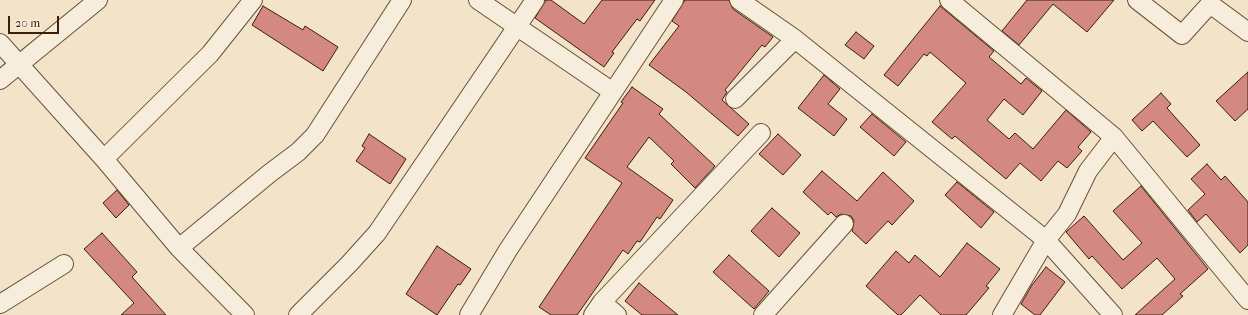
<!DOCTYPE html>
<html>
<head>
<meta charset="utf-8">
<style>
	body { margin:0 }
	#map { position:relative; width:1248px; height:315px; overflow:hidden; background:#f3e3c9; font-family:"IM FELL French Canon",serif }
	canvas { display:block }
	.scale { position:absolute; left:8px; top:16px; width:51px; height:18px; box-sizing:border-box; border:2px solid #3b1f06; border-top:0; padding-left:5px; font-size:12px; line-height:14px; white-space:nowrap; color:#3b1f06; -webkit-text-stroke:3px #f7eddc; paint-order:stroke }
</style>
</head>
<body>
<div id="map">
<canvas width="1248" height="315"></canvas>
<div class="scale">20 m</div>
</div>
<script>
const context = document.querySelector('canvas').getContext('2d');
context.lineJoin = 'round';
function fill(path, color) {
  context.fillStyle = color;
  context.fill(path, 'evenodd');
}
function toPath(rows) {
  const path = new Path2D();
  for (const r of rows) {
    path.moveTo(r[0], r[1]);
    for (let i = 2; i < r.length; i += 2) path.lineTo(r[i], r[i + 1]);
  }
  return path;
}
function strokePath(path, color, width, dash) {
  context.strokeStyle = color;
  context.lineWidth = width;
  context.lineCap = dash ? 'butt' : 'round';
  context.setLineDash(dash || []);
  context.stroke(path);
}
const building = toPath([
	[546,0,551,0,584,24,602,0,655,0,640,21,637,19,612,52,614,53,604,67,535,18,546,0],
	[685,0,729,0,733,9,773,37,765,47,762,45,725,90,727,92,722,100,749,124,738,136,686,92,649,65,679,26,672,21,685,0],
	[1027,0,1114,0,1087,32,1053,4,1019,45,1002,31,1027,0],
	[263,6,303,30,305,26,338,47,323,71,252,25,263,6],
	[940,6,994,51,989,57,1021,84,1026,78,1042,91,1023,115,1004,99,987,120,1009,139,1015,133,1033,149,1066,110,1091,132,1078,147,1082,151,1067,168,1058,161,1041,181,1020,163,1006,179,955,136,952,139,932,122,966,83,930,52,927,56,924,54,898,86,884,75,940,6],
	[856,32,874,46,864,59,845,45,856,32],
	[1248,72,1248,109,1235,121,1216,101,1248,72],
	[824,75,840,89,828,104,847,119,834,136,798,108,824,75],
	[632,87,663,109,659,114,715,166,695,188,671,164,674,161,649,137,627,167,673,200,660,219,657,217,640,242,637,241,628,254,623,250,577,315,551,315,539,307,622,183,585,158,623,103,621,102,632,87],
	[1161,93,1171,104,1167,108,1200,145,1187,157,1153,121,1142,131,1132,120,1161,93],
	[872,114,906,142,894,156,860,127,872,114],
	[369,134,406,159,390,184,356,161,365,148,362,146,369,134],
	[778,134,801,155,783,175,759,154,778,134],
	[1207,164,1221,180,1225,176,1248,202,1248,245,1240,253,1206,214,1197,222,1188,210,1205,194,1191,179,1207,164],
	[822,171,857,201,883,172,914,201,892,225,888,221,866,244,852,231,854,221,851,216,841,214,836,217,831,212,828,215,803,192,822,171],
	[957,182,994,212,981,228,945,195,957,182],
	[1141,186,1208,269,1180,294,1183,296,1162,315,1135,315,1175,279,1157,258,1122,289,1092,256,1089,259,1066,232,1084,216,1123,260,1142,243,1113,211,1141,186],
	[117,190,129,205,116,218,103,203,117,190],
	[772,208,800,233,779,257,751,231,772,208],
	[102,233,137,272,132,277,166,315,121,315,134,303,84,249,102,233],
	[967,243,1000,269,986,286,989,288,966,315,941,315,920,295,901,315,898,315,866,286,896,251,909,263,915,255,940,277,967,243],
	[437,246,471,269,460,285,458,284,437,315,406,294,437,246],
	[729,255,769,291,754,309,713,272,729,255],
	[1046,267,1065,282,1040,315,1035,315,1021,304,1032,285,1046,267],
	[639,283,678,315,642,315,625,301,639,283]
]);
const minor = toPath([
	[478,0,613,92],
	[739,0,795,39,1046,240,1113,315],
	[949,0,1114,137,1248,300],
	[1137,0,1182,35,1210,4,1248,32],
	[0,43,104,159,179,248,245,315],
	[0,80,98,0],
	[735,99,795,39],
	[104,159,210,54,253,0],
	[179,248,270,173,298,152,315,135,402,0],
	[602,302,617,315],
	[0,304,64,264],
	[298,315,349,264,377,233,535,0],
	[469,315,508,250,674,0],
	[593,315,602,302,761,133],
	[763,315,844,224],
	[1002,315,1046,240,1067,214,1088,171,1114,137]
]);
fill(building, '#d48882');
strokePath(building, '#3b1f06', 1);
strokePath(minor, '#695037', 20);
strokePath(minor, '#f7eddc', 18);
</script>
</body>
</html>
